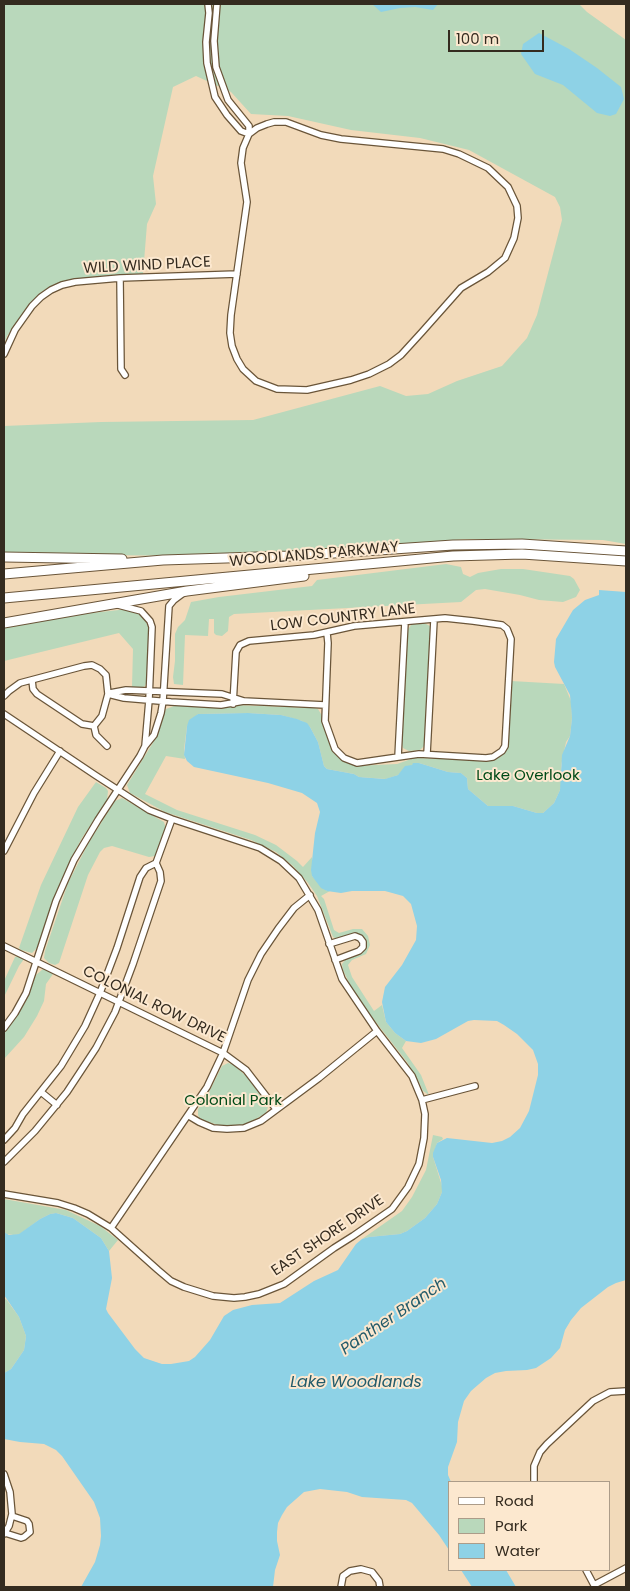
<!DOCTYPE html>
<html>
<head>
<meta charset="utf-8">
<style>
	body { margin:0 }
	#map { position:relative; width:630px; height:1591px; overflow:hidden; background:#f2daba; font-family:Poppins,sans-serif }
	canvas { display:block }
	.frame { position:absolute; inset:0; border:5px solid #342b1f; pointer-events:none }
	.legend { position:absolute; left:448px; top:1481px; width:162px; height:90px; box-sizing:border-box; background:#fce8cf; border:1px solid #ac9c89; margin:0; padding:6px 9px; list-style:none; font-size:15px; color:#342b1f }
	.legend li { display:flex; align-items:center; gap:10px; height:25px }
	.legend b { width:25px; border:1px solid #ac9c89 }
	.scale { position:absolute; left:448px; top:30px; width:96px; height:22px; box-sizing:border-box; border:2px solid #342b1f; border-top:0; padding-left:6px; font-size:15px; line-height:18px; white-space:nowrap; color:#342b1f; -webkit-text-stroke:4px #fce8cf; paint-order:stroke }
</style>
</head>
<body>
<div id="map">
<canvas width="630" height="1591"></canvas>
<div class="frame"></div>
<ul class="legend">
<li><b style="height:6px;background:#fff"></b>Road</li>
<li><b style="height:14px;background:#b9d8bb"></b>Park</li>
<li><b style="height:14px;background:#8ed2e6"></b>Water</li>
</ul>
<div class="scale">100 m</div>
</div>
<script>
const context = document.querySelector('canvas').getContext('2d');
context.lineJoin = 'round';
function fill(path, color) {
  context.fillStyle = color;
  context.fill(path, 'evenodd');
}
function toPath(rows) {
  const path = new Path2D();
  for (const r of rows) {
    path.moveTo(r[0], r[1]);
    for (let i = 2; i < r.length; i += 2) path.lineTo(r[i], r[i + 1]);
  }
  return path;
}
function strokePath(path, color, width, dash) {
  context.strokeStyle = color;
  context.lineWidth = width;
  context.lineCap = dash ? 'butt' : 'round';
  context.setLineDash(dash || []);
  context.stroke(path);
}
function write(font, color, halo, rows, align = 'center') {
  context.font = font + ' Poppins,sans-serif';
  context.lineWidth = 4;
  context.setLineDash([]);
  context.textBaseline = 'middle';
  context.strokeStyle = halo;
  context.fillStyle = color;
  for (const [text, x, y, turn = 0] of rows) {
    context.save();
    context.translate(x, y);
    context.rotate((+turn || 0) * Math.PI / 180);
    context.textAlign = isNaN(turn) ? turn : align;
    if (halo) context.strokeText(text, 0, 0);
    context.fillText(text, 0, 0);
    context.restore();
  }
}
const green = toPath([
	[4,4,579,4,587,12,626,40,626,544,603,540,492,539,465,539,348,550,194,556,4,554,4,426,101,422,253,420,380,386,406,396,428,394,457,381,502,366,527,338,537,315,562,220,560,207,555,197,469,150,420,138,351,130,288,116,251,114,231,92,196,76,173,87,153,176,156,204,147,224,143,274,79,279,54,285,41,292,7,336,4,344],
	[446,564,461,567,463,574,470,577,478,573,501,569,523,569,570,576,574,579,580,590,576,597,563,602,539,600,520,595,485,589,476,590,461,602,234,614,229,617,228,631,222,636,216,635,214,633,214,619,209,619,208,636,185,635,183,685,174,684,173,677,175,661,175,634,178,627,185,620,191,602,219,597,312,586,317,580],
	[128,609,136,611,141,615,146,622,149,629,147,681,145,686,141,688,132,687,133,649,119,633,4,661,4,628,73,615],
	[424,623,430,626,431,630,425,745,420,750,409,751,403,748,402,744,408,629,412,624],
	[511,681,564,684,571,701,572,718,570,736,566,742,561,766,562,783,560,790,554,803,543,813,537,813,513,806,488,806,468,789,467,778,461,773,448,772,419,763,412,765,398,775,386,779,359,777,354,774,327,769,324,766,318,742,310,727,302,721,281,715,248,713,198,714,187,726,184,749,185,759,166,756,145,794,177,810,255,835,276,845,297,861,303,867,312,857,312,876,327,891,330,891,321,896,324,899,334,930,339,933,353,929,362,929,368,936,370,945,366,954,352,960,348,965,352,977,374,1011,382,1005,386,1022,395,1033,406,1041,402,1048,421,1075,429,1095,423,1091,419,1082,407,1062,364,1007,352,989,343,970,342,964,346,959,361,954,364,951,366,944,365,939,360,934,354,934,337,939,333,937,317,896,308,883,293,866,276,852,251,840,165,812,130,793,127,785,154,741,166,709,182,703,314,708,318,709,321,714,338,757,355,766,397,764,414,758,493,760,501,756,505,749],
	[96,782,106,788,108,791,107,800,82,838,71,859,52,902,38,947,32,953,21,950,19,948,41,885,78,807],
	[122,798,164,822,166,829,157,853,155,856,149,857,112,846,104,848,100,852,88,875,59,963,55,965,49,963,44,958,45,951,68,883,89,842,115,801],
	[18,956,24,959,19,966,4,997,4,981,15,957],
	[43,969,47,970,53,974,46,984,44,1001,37,1016,24,1037,4,1059,4,1034,25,1003,36,975],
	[228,1063,234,1065,247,1077,267,1103,268,1107,266,1113,249,1123,236,1126,221,1126,200,1119,198,1115,198,1109,208,1094,222,1066],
	[433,1135,442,1137,443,1139,437,1143,433,1157,442,1186,442,1192,437,1204,425,1218,407,1231,400,1234,369,1237,362,1239,402,1211,412,1197,426,1170],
	[4,1199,66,1210,100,1226,118,1240,109,1251,101,1238,73,1218,56,1213,50,1214,40,1219,20,1234,14,1235,7,1234,4,1232],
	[6,1299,19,1317,26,1336,24,1350,11,1369,4,1373,4,1300]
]);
const water = toPath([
	[372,4,438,4,433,10,415,7,400,8,381,12],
	[539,33,569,49,597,68,621,87,624,99,616,114,610,116,597,113,563,85,535,74,521,54,523,44],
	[599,590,626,592,626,1280,616,1283,608,1287,581,1308,571,1320,565,1330,560,1348,551,1358,536,1368,527,1370,506,1371,495,1373,486,1378,471,1391,464,1401,458,1422,457,1442,448,1467,448,1475,451,1482,449,1482,449,1550,439,1535,412,1503,406,1500,362,1497,347,1492,320,1489,304,1492,287,1507,282,1515,278,1523,277,1532,277,1541,280,1555,275,1570,273,1587,81,1587,95,1562,100,1545,101,1536,100,1518,94,1502,62,1456,56,1450,44,1444,20,1442,4,1439,4,1373,11,1369,24,1350,26,1336,19,1317,4,1295,4,1232,9,1235,19,1234,40,1219,50,1214,56,1213,73,1218,101,1238,109,1251,112,1278,106,1309,108,1313,135,1349,144,1358,162,1364,171,1364,189,1361,195,1357,210,1340,224,1316,233,1310,252,1305,280,1303,314,1281,338,1270,356,1244,362,1239,369,1237,400,1234,407,1231,425,1218,437,1204,442,1192,441,1180,433,1157,433,1153,437,1143,447,1138,492,1143,502,1141,510,1137,520,1128,529,1111,538,1075,538,1064,533,1050,517,1034,504,1025,497,1021,474,1020,468,1021,436,1039,421,1043,406,1041,395,1033,386,1022,382,1002,385,987,402,965,416,940,417,926,411,904,403,896,385,891,352,891,341,893,327,891,321,888,312,876,311,870,315,833,320,812,317,803,302,793,268,783,194,767,187,761,184,755,187,726,189,720,198,714,248,713,281,715,297,719,307,723,310,727,318,742,324,766,327,769,354,774,359,777,385,779,398,775,405,766,412,765,413,763,419,763,448,772,461,773,467,778,468,789,488,806,513,806,537,813,543,813,554,803,560,790,562,755,570,736,572,718,570,695,555,667,554,662,556,639,573,610,585,600,599,595],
	[461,1570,506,1570,516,1587,472,1587]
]);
const street = toPath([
	[208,4,209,13,206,42,207,63,215,97,227,115,241,131,249,134],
	[217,4,214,41,216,67,228,100,249,126,249,134,243,148,241,163,247,202,231,315,230,333,232,346,237,359,243,369,256,381,277,389,307,390,351,380,369,374,389,364,401,355,422,332,461,288,488,272,505,258,514,238,518,218,517,206,508,187,488,168,459,154,443,149,341,139,321,135,286,122,274,122,267,124,257,128,249,134],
	[120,278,121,369,125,375],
	[4,354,15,330,32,306,41,297,51,290,62,285,75,282,120,278,237,274],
	[118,605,141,611,150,621,152,627,149,700,145,746],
	[110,693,126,690,222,694,244,701],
	[108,694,124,698,171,702,221,705,244,701,325,705],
	[4,696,9,691,20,683,84,666,92,665,100,669,106,675,108,694,102,716,94,726,82,724,37,694,33,689,32,680],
	[233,704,236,652,240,645,249,641,314,635,354,626,445,618,473,621,502,625,507,629,511,639,505,746,502,751,493,757,486,758,419,754,357,763,344,758,335,749,325,721,328,643,327,633],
	[4,714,95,775,149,810,172,819,260,848,281,861,299,878,318,910,342,979,377,1031,412,1076,422,1100,425,1114,424,1138,419,1164,408,1187,392,1209,353,1236,334,1248,284,1284,259,1294,245,1297,234,1298,213,1296,184,1287,171,1281,158,1270,111,1228,88,1214,74,1208,58,1203,4,1194],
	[94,726,96,735,107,746],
	[427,754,434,620],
	[398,757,405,622],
	[4,851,34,793,60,751],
	[329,944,355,936,360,938,363,942,363,947,359,951,335,960],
	[4,946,223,1053,246,1070,276,1109],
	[4,1028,15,1013,26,993,56,901,74,860,98,820,140,756,145,746,154,735,161,713,163,701,169,606,174,600,182,594],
	[41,1092,57,1105],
	[422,1100,475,1086],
	[189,1116,199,1122,213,1128,227,1129,244,1128,261,1121,319,1078,377,1031],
	[4,1140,15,1128,23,1114,61,1066,85,1026,100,993,117,948,140,877,146,868,156,863,172,819],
	[4,1162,35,1131,67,1092,96,1048,115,1012,133,964,161,881,160,872,156,863],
	[111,1228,207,1087,223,1053,248,980,261,954,278,929,294,908,310,895],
	[4,1474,10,1492,12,1514,9,1526,4,1534],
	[534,1482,534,1466,540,1452,547,1444,593,1401,610,1392,626,1391],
	[5,1533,21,1538,24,1537,30,1532,29,1524,27,1521,12,1516],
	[586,1570,595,1587],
	[594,1585,626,1568],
	[341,1587,343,1576,350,1571,361,1569,372,1572,379,1581,380,1587]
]);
const primary = toPath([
	[4,557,122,559],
	[4,574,163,560,289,556,453,545,522,544,626,551],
	[4,598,453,556,522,554,626,561],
	[4,623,187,591,304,576]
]);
const streetNames = [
	["WILD WIND PLACE",147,266,-3],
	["WOODLANDS PARKWAY",314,555,-5],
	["LOW COUNTRY LANE",343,618,-7],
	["COLONIAL ROW DRIVE",154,1005,26],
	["EAST SHORE DRIVE",328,1236,-34]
];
const parkNames = [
	["Lake Overlook",528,776],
	["Colonial Park",233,1101]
];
const waterNames = [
	["Panther Branch",394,1317,-34],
	["Lake Woodlands",356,1383]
];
fill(green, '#b9d8bb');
fill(water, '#8ed2e6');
strokePath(street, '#6a5539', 8);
strokePath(primary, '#6a5539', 11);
strokePath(street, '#fff', 5.5);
strokePath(primary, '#fff', 9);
write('15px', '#342b1f', '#fce8cf', streetNames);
write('15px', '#004a17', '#fce8cf', parkNames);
write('italic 16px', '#235b6a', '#fce8cf', waterNames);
</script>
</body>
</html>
